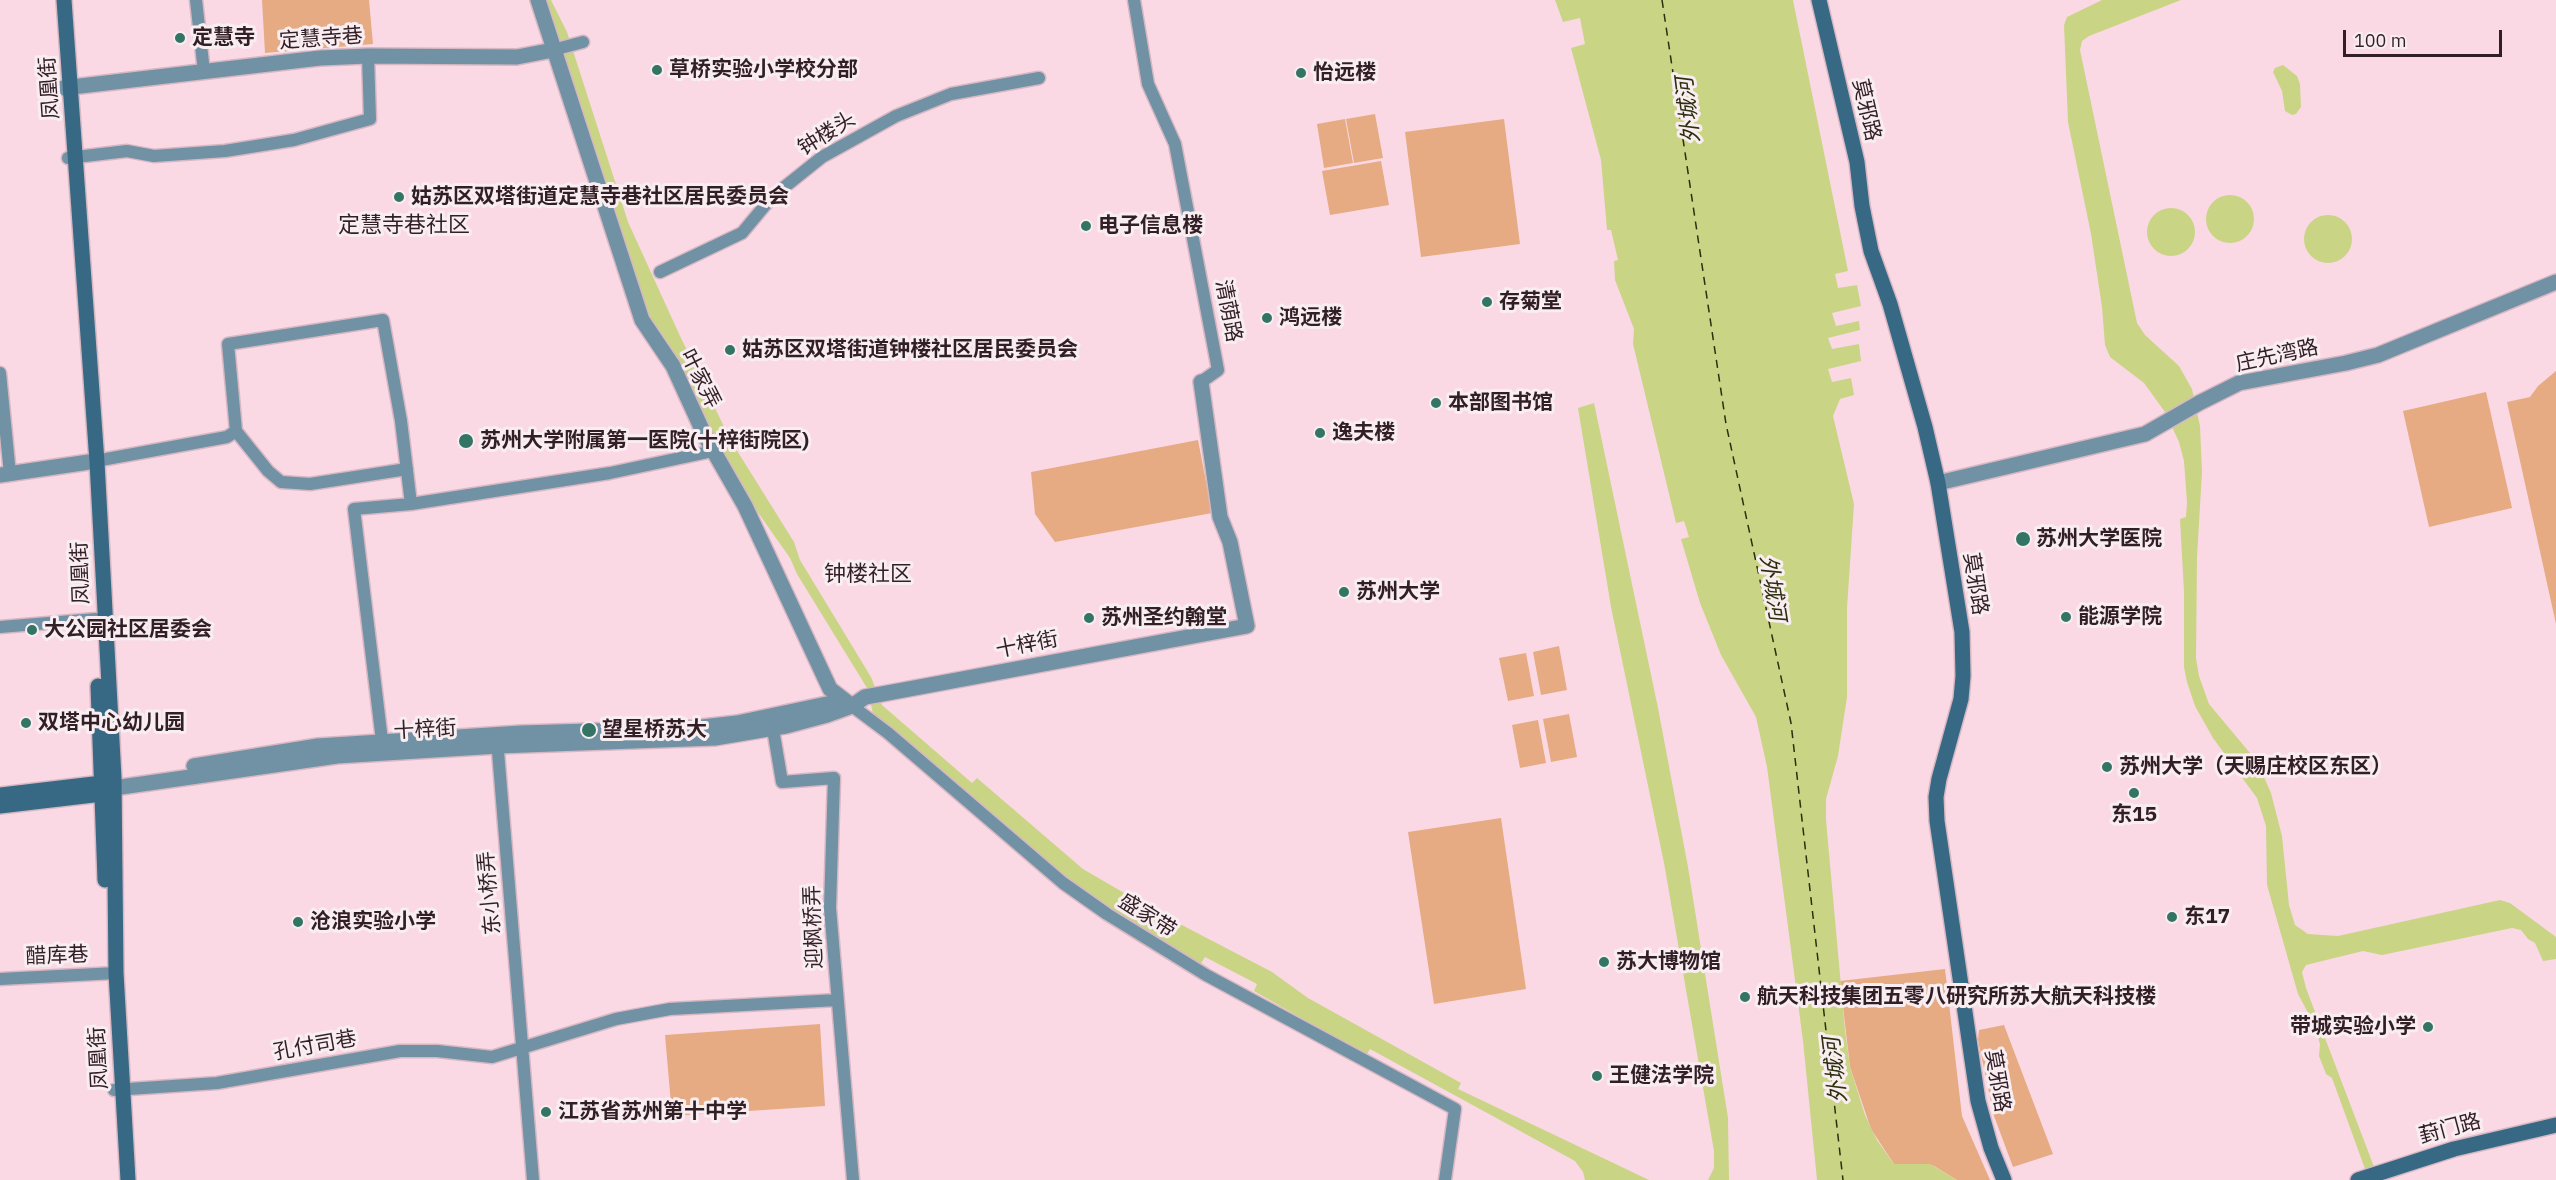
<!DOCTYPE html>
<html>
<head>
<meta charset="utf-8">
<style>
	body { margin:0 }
	#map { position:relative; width:2556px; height:1180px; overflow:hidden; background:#fad9e5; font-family:"IBM Plex Sans",sans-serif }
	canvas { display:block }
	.scale { position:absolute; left:2343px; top:30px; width:159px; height:27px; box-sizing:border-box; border:3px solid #321f26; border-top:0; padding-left:8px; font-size:18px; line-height:21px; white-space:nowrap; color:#321f26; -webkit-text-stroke:4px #f8edf1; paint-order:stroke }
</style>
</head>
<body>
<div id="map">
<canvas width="2556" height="1180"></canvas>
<div class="scale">100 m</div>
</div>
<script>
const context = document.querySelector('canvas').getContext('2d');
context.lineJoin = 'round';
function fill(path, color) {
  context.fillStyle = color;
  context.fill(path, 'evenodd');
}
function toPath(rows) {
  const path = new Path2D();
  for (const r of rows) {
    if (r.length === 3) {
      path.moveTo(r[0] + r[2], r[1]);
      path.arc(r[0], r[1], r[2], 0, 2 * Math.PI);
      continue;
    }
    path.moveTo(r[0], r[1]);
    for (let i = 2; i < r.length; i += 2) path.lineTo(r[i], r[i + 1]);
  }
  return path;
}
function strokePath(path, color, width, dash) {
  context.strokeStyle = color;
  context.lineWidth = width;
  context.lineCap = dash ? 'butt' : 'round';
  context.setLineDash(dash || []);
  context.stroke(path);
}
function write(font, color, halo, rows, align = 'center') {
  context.font = font + ' "IBM Plex Sans","Noto Sans SC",sans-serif';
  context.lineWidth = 6;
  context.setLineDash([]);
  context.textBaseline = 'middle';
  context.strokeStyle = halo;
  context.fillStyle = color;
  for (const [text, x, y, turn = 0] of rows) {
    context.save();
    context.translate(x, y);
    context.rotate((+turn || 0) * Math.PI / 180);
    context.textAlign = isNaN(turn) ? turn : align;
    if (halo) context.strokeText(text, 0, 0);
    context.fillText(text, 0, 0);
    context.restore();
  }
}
const green = toPath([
	[262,0,369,0,373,44,265,53],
	[1375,114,1383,158,1354,163,1346,119],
	[1345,119,1353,163,1324,168,1317,124],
	[1504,119,1520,244,1421,257,1405,132],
	[1381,161,1389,205,1330,215,1322,171],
	[2556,371,2556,624,2507,402,2530,397,2538,386],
	[2486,392,2512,508,2429,527,2403,411],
	[1198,440,1212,513,1055,542,1035,514,1031,472],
	[1559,646,1567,690,1541,695,1533,652],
	[1526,653,1534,696,1508,701,1499,658],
	[1569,714,1577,757,1551,762,1543,719],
	[1538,720,1546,763,1520,768,1512,725],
	[1501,818,1526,989,1434,1004,1408,832],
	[1945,969,1962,1116,1990,1180,1957,1180,1934,1166,1925,1164,1894,1164,1871,1129,1850,1067,1840,981],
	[820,1024,825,1106,672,1116,665,1035],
	[2004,1025,2053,1154,2013,1167,1994,1116,1978,1040,1979,1030]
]);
const water = toPath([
	[540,0,551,0,567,32,628,222,680,336,731,441,794,542,800,560,871,677,882,705,972,783,977,778,1083,869,1155,911,1272,972,1308,998,1461,1083,1458,1089,1649,1180,1585,1180,1583,1172,1575,1161,1370,1049,1367,1054,1338,1039,1254,991,1257,984,1205,957,1198,968,1170,951,1172,946,1084,892,1039,857,979,807,932,763,874,718,867,688,797,574,790,558,721,460,668,343,648,314,621,252],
	[1555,0,1793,0,1848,271,1835,274,1838,288,1857,285,1861,306,1832,313,1836,326,1859,321,1860,330,1828,338,1832,349,1859,344,1861,361,1828,369,1832,382,1851,378,1854,395,1840,399,1833,416,1854,504,1847,608,1847,697,1838,756,1826,799,1826,820,1845,1030,1850,1067,1865,1115,1877,1140,1894,1164,1930,1164,1957,1180,1817,1180,1803,1041,1767,767,1756,717,1721,655,1700,603,1681,539,1689,537,1684,521,1676,523,1633,344,1634,329,1615,280,1614,261,1618,260,1611,230,1607,230,1601,160,1571,48,1585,44,1580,18,1563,22],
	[2102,0,2181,0,2089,36,2082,41,2080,50,2137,323,2145,335,2179,366,2192,389,2200,426,2202,472,2197,557,2196,658,2199,676,2209,704,2250,753,2260,768,2271,793,2282,836,2289,905,2295,925,2308,934,2338,936,2500,900,2510,903,2556,937,2556,959,2543,961,2535,943,2528,939,2521,930,2512,928,2382,955,2363,951,2306,965,2302,972,2306,988,2379,1180,2369,1180,2332,1078,2326,1074,2319,1056,2320,1044,2313,1022,2298,994,2267,885,2266,826,2257,798,2213,738,2195,706,2187,682,2184,667,2184,592,2180,519,2186,517,2187,502,2184,461,2179,442,2165,412,2144,383,2110,357,2105,345,2102,307,2091,234,2068,122,2064,25,2067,17],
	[2283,65,2297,76,2300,84,2301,107,2296,114,2292,115,2285,111,2282,91,2273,72,2275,68],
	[2230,219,24],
	[2171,232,24],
	[2328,239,24],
	[1594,403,1658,708,1688,867,1728,1118,1729,1180,1708,1180,1714,1168,1714,1151,1664,863,1611,607,1578,408]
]);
const ferry = toPath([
	[1662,0,1726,424,1791,723,1843,1180]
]);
const minor = toPath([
	[196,0,204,72],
	[1134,0,1148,84,1175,144,1218,370,1201,382],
	[553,50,583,42],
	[68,158,127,151,154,156,225,151,294,140,370,119,368,56],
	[660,272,742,233,772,197,822,157,896,116,951,94,1039,78],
	[0,373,10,474],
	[236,431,268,471,281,482,310,484,407,469],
	[90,462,227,437,236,431,228,344,383,320,401,421,411,504],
	[0,627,96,619],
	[852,706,888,733,1063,883,1107,914,1206,975,1455,1109,1445,1180],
	[773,729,782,782,834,778,830,908,853,1180],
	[497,739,533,1180],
	[383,749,354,509,411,504,610,473,713,451],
	[0,979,116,973],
	[114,1090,217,1083,400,1051,437,1051,492,1057,616,1019,670,1009,837,1000]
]);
const tertiary = toPath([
	[538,0,642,320,673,366,705,436,745,506,830,689,852,706],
	[63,88,320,58,368,56,517,57,553,50],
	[0,475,89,462],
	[1938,483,2145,434,2199,403,2239,383,2346,363,2378,355,2556,282],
	[194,766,318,746,521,733,693,728,737,723,836,702,846,704],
	[114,788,337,756,498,746,715,738,786,726,827,715,852,706,865,697,882,694,1247,626,1230,542,1220,517,1201,382]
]);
const secondary = toPath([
	[64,0,97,462,114,778,116,973,128,1180],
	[1819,0,1857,162,1862,206,1871,251,1890,304,1925,427,1938,483,1962,632,1963,676,1961,699,1939,779,1936,797,1937,821,1978,1101,1991,1148,2004,1180],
	[98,686,105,880],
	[0,795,102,783,110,780],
	[0,806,102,794,110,790],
	[2358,1180,2454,1149,2556,1125]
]);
const markers = [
	[180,38,6,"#337464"],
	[657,70,6,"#337464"],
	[1301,73,6,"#337464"],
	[399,197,6,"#337464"],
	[1086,226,6,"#337464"],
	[1487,302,6,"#337464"],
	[1267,318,6,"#337464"],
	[730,350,6,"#337464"],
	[1436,403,6,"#337464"],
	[1320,433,6,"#337464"],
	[466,441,8,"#337464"],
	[2023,539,8,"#337464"],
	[1344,592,6,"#337464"],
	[2066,617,6,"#337464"],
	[1089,618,6,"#337464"],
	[32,630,6,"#337464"],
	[26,723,6,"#337464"],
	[589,730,8,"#337464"],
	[2107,767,6,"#337464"],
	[2134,793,6,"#337464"],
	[2172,917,6,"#337464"],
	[298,922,6,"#337464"],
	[1604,962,6,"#337464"],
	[1745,997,6,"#337464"],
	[2428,1027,6,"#337464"],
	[1597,1076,6,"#337464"],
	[546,1112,6,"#337464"]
];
const poiNames = [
	["定慧寺",192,38],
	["草桥实验小学校分部",669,70],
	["怡远楼",1313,73],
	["姑苏区双塔街道定慧寺巷社区居民委员会",411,197],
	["电子信息楼",1098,226],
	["存菊堂",1499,302],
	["鸿远楼",1279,318],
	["姑苏区双塔街道钟楼社区居民委员会",742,350],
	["本部图书馆",1448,403],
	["逸夫楼",1332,433],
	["苏州大学附属第一医院(十梓街院区)",480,441],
	["苏州大学医院",2036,539],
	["苏州大学",1356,592],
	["能源学院",2078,617],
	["苏州圣约翰堂",1101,618],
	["大公园社区居委会",44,630],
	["双塔中心幼儿园",38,723],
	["望星桥苏大",602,730],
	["苏州大学（天赐庄校区东区）",2119,767],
	["东15",2134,815,"center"],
	["东17",2184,917],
	["沧浪实验小学",310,922],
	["苏大博物馆",1616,962],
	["航天科技集团五零八研究所苏大航天科技楼",1757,997],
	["带城实验小学",2416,1027,"right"],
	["王健法学院",1609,1076],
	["江苏省苏州第十中学",558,1112]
];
const streetNames = [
	["定慧寺巷",321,39,-4],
	["凤凰街",50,88,-94],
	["莫邪路",1866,110,77],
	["钟楼头",827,134,-32],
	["清荫路",1228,311,79],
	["庄先湾路",2277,356,-12],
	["叶家弄",700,379,63],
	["凤凰街",81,573,-92],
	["莫邪路",1975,584,81],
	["十梓街",1027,645,-11],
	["十梓街",425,730,-3],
	["东小桥弄",490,893,-95],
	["盛家带",1147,916,32],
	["迎枫桥弄",814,927,-92],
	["醋库巷",57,956,-2],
	["孔付司巷",315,1046,-10],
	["凤凰街",99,1058,-93],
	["莫邪路",1997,1081,80],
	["葑门路",2450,1129,-15]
];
const waterNames = [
	["外城河",1689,110,-97],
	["外城河",1772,588,81],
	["外城河",1836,1070,-97]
];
const neighbourhoodNames = [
	["定慧寺巷社区",404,226],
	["钟楼社区",868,575]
];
fill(green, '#e7ab83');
fill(water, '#cad485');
strokePath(ferry, '#2c2f0d', 1.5, [8, 6]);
strokePath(minor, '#d6b8c3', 15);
strokePath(tertiary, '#d6b8c3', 18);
strokePath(secondary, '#d6b8c3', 18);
strokePath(minor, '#7191a4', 12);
strokePath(tertiary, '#7191a4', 15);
strokePath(secondary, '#376985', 15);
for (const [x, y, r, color] of markers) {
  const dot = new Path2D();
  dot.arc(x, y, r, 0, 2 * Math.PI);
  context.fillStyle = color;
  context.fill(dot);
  strokePath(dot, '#f8edf1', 2);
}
write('bold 21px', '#321f26', '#f8edf1', poiNames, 'left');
write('21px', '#321f26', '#f8edf1', streetNames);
write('italic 22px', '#2c2f0d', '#f8edf1', waterNames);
write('22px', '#321f26', '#f8edf1', neighbourhoodNames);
</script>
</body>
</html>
